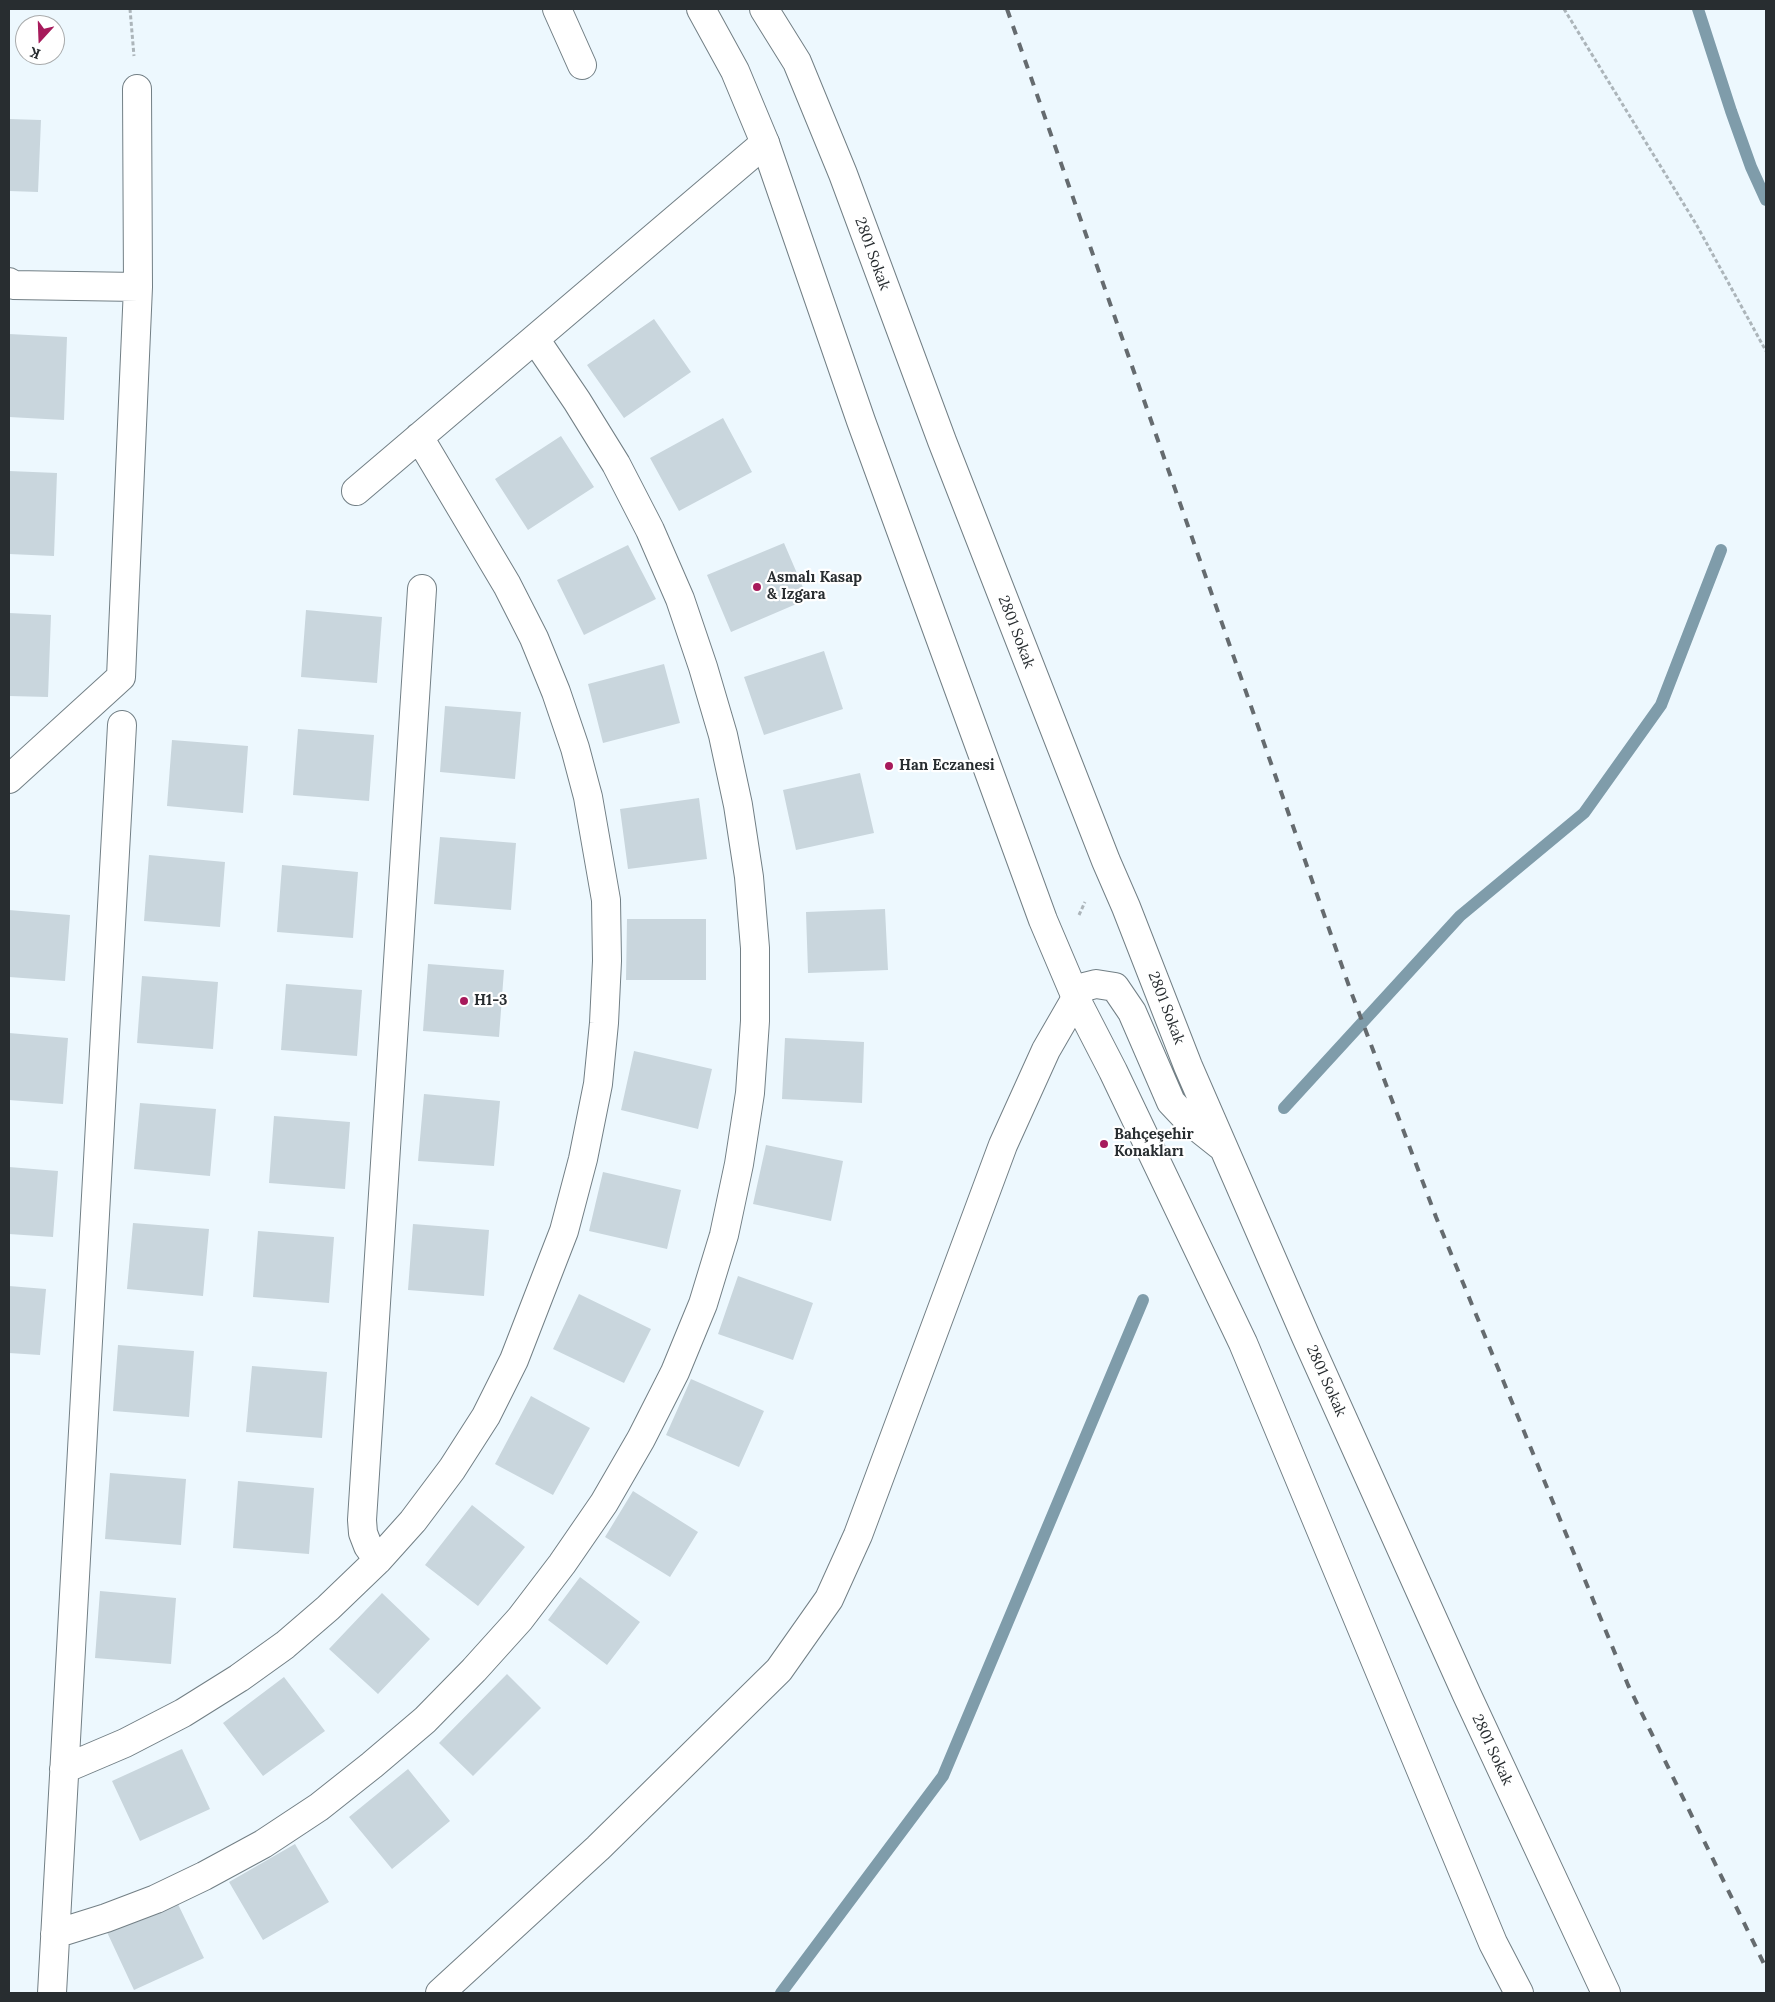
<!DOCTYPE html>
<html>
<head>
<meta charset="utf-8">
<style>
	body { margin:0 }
	#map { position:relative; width:1775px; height:2002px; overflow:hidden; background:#edf8fe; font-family:Lora,serif }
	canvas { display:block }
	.frame { position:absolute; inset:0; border:10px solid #282d30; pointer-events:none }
	.north { position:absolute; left:15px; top:15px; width:50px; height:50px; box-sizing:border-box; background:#fff; border:1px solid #a9abac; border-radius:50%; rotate:200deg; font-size:14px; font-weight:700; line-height:20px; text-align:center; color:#282d30 }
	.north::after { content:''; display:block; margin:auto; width:18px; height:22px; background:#a71a5b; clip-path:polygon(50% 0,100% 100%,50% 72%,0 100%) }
</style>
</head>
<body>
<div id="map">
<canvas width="1775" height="2002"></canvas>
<div class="frame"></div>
<div class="north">K</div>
</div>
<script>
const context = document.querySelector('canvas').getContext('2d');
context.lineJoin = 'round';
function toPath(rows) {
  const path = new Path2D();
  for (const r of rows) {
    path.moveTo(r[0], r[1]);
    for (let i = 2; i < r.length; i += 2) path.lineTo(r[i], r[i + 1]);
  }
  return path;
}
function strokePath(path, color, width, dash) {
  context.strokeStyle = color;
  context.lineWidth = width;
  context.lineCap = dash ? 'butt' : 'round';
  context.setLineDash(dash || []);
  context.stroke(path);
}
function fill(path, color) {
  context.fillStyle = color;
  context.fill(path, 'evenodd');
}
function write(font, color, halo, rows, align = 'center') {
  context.font = font + ' Lora,serif';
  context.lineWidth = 4.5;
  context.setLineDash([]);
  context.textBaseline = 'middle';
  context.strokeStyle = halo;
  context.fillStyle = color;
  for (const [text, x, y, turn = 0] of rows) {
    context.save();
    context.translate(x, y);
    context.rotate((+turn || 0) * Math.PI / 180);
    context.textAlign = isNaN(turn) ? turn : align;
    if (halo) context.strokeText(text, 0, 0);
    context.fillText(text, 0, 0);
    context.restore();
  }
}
const stream = toPath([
	[1698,9,1731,111,1751,167,1766,200],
	[1284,1108,1460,916,1584,813,1661,705,1721,550],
	[781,1993,943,1776,1143,1300]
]);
const building = toPath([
	[9,119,41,120,38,192,9,191],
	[654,319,691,372,624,418,587,365],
	[9,334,67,337,64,420,9,417],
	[723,418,752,472,679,511,650,458],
	[561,436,594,487,528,530,495,479],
	[9,471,57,473,54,556,9,554],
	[784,543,808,599,731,632,707,575],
	[628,545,656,599,584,635,557,580],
	[306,610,382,617,377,683,301,677],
	[9,613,51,615,48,697,9,696],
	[824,651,843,709,764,735,744,677],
	[664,664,680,723,603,743,588,684],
	[445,706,521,712,515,779,440,772],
	[298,729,374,735,369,801,293,795],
	[172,740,248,746,243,813,167,806],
	[860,773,874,833,796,850,783,790],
	[699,798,707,859,628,869,620,809],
	[440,837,516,843,511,910,434,904],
	[149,855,225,862,220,927,144,921],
	[282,865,358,872,353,938,277,932],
	[885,909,888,970,808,973,806,912],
	[9,910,70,915,65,981,9,977],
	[627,919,706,919,706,980,626,980],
	[428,964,504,970,499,1037,423,1031],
	[142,976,218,982,213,1049,137,1043],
	[286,984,362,990,357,1056,281,1050],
	[9,1033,68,1038,63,1104,9,1100],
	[785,1038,864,1042,862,1103,782,1099],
	[634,1051,712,1069,698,1129,621,1110],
	[424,1094,500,1101,494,1166,418,1161],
	[140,1103,216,1109,210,1176,134,1169],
	[274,1116,350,1122,345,1189,269,1183],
	[766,1145,843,1161,831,1221,753,1204],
	[9,1167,58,1171,53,1237,9,1234],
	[603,1172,681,1190,667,1249,589,1231],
	[133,1223,209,1229,203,1296,127,1289],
	[413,1224,489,1230,484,1296,408,1290],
	[258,1231,334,1237,329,1303,253,1297],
	[738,1276,813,1303,793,1360,718,1334],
	[9,1286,46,1289,40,1355,9,1353],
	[579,1294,651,1329,624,1383,553,1349],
	[118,1345,194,1351,189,1417,113,1411],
	[252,1366,327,1372,322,1438,246,1432],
	[691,1379,764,1411,739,1467,666,1435],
	[531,1396,590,1428,553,1495,495,1464],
	[110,1473,186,1479,181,1545,105,1539],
	[238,1481,314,1488,309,1554,233,1548],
	[633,1491,698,1532,670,1577,605,1537],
	[472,1505,525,1547,478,1606,425,1565],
	[580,1577,640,1622,607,1665,548,1620],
	[100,1591,176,1598,171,1664,95,1658],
	[382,1593,430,1639,378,1694,329,1649],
	[507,1674,541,1708,473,1776,439,1743],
	[284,1677,325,1731,263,1776,223,1723],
	[182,1749,210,1809,140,1841,112,1781],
	[408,1769,450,1821,392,1869,349,1817],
	[295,1844,329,1902,263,1940,229,1882],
	[175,1898,204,1958,134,1990,106,1930]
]);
const path = toPath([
	[130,9,134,56],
	[1564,9,1696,224,1766,351],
	[1079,915,1085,902]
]);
const minor = toPath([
	[557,9,582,65],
	[9,282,13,285,138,287],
	[356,491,765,143],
	[9,779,121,677,138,287,137,89],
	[378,1560,368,1546,363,1533,362,1520,422,589],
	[64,1769,125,1743,183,1713,239,1678,285,1645,328,1608,378,1560,413,1521,452,1469,486,1416,514,1360,564,1231,583,1159,598,1084,604,1023,607,961,606,900,588,797,575,748,556,692,534,638,507,585,419,437],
	[55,1934,106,1918,156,1899,204,1876,263,1844,319,1807,372,1765,425,1720,474,1670,520,1619,562,1564,604,1503,641,1439,675,1372,703,1304,724,1235,739,1164,750,1093,755,1021,755,948,749,877,738,805,723,735,703,667,680,599,650,530,616,464,577,401,535,339],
	[52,1993,122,725],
	[440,1993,598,1848,779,1670,829,1599,858,1535,1003,1145,1046,1050,1076,998]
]);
const major = toPath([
	[701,9,735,71,765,143,861,421,1043,920,1080,1007,1113,1071,1243,1343,1493,1943,1519,1993],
	[764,9,797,62,843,174,942,441,1106,861,1126,907,1188,1066,1306,1337,1467,1695,1606,1993],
	[1076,998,1084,987,1096,984,1115,987,1132,1012,1171,1102,1187,1119,1221,1146]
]);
const rail = toPath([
	[1007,9,1350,989,1436,1217,1628,1685,1766,1968]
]);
const markers = [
	[757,587,5,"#a71a5b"],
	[889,766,5,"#a71a5b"],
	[464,1001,5,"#a71a5b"],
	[1104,1144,5,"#a71a5b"]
];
const streetNames = [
	["2801 Sokak",872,254,70],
	["2801 Sokak",1016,632,69],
	["2801 Sokak",1166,1008,69],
	["2801 Sokak",1326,1381,66],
	["2801 Sokak",1492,1750,65]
];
const poiNames = [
	["Asmalı Kasap",767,578],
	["& Izgara",767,595],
	["Han Eczanesi",899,766],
	["H1-3",474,1001],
	["Bahçeşehir",1114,1135],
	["Konakları",1114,1152]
];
strokePath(stream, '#7f9caa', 12);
fill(building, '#c9d6dd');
strokePath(minor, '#727f85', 30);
strokePath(major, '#727f85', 30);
strokePath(path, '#acb5ba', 3, [4, 2.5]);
strokePath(minor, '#fff', 28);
strokePath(major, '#fff', 28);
strokePath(rail, '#656b6f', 4, [9, 9]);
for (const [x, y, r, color] of markers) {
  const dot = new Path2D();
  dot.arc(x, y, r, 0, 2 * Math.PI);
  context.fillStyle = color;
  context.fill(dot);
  strokePath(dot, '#fff', 2);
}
write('15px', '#282d30', '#fff', streetNames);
write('bold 15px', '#282d30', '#fff', poiNames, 'left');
</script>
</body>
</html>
